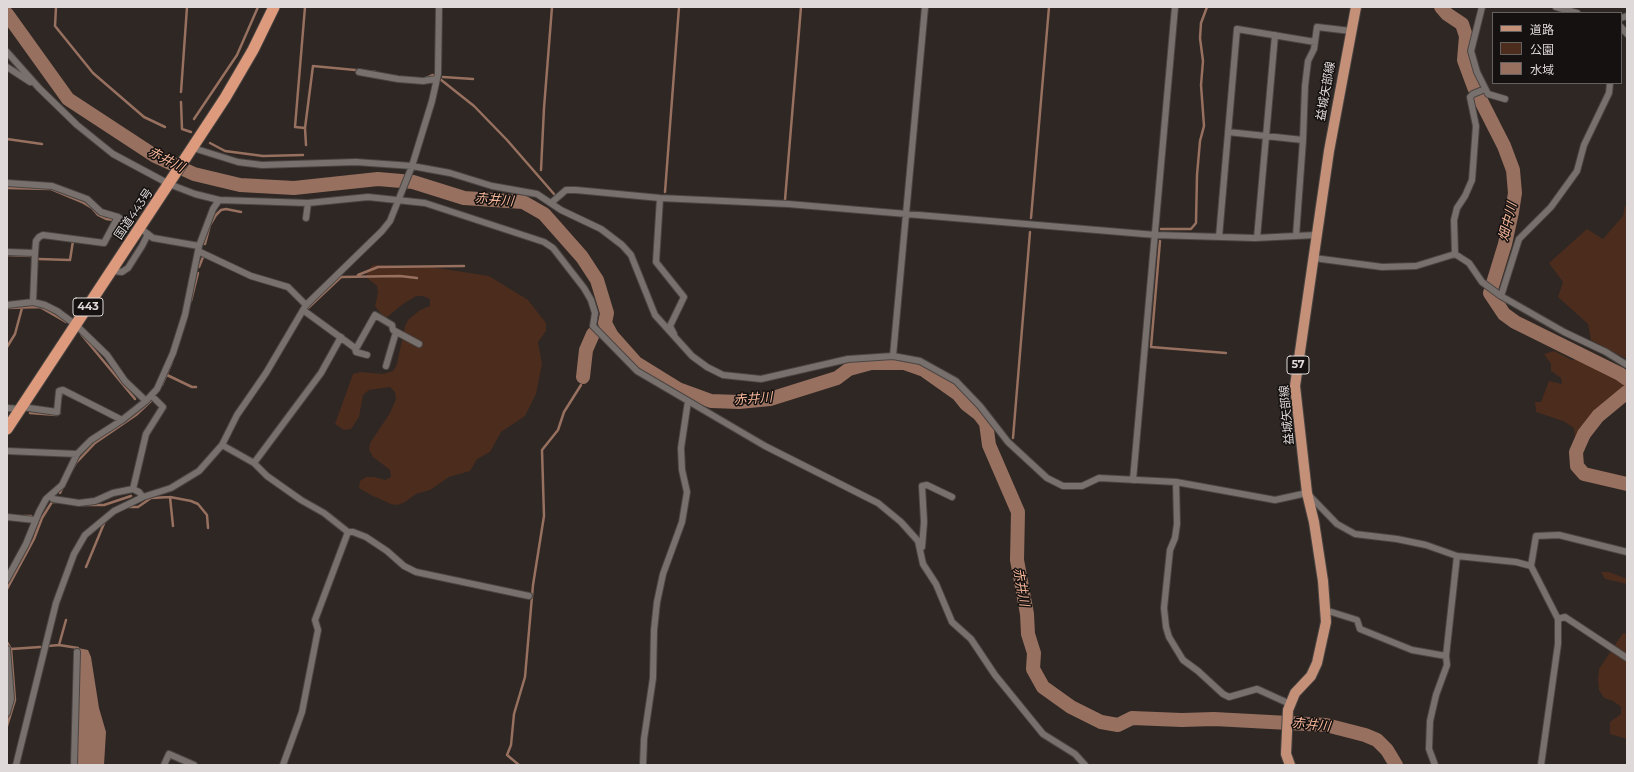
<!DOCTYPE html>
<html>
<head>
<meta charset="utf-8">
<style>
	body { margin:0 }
	#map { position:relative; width:1634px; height:772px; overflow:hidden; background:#2e2724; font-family:Montserrat,"Noto Sans JP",sans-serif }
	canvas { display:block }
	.frame { position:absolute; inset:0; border:8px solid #dfdad9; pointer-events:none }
	.legend { position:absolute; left:1492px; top:12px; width:130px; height:72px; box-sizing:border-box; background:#141110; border:1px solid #656160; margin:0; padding:5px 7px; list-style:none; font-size:12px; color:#dfdad9 }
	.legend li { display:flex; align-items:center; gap:8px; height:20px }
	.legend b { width:20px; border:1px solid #656160 }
</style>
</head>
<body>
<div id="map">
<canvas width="1634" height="772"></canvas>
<div class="frame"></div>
<ul class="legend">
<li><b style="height:5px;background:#c59078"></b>道路</li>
<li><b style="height:11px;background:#4b2c1d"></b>公園</li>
<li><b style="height:11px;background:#97705f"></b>水域</li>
</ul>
</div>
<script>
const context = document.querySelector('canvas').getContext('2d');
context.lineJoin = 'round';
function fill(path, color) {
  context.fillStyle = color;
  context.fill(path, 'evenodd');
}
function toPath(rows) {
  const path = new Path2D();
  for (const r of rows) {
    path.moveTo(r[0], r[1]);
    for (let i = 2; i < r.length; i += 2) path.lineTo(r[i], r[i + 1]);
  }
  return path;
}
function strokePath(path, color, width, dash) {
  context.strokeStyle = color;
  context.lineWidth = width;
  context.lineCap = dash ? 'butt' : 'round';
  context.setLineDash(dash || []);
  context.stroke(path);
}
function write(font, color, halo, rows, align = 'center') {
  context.font = font + ' Montserrat,"Noto Sans JP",sans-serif';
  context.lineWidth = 3;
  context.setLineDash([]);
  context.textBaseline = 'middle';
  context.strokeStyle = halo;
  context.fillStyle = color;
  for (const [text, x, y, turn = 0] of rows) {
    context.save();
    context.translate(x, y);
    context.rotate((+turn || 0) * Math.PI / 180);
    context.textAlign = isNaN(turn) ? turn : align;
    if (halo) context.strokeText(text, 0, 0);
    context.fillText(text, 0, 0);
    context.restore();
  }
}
const green = toPath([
	[1625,206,1627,207,1627,359,1591,340,1588,324,1558,297,1563,282,1549,263,1587,229,1603,239,1623,216],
	[373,265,431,267,489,276,528,300,546,323,546,331,538,342,542,364,536,394,525,416,501,432,490,452,477,459,470,471,449,477,430,490,416,494,405,502,398,505,391,504,371,495,359,488,360,481,366,477,374,477,385,480,391,477,390,470,373,457,369,450,370,443,390,413,396,399,395,392,390,387,369,390,363,395,359,417,351,429,344,430,335,424,353,374,360,372,383,374,393,371,397,364,405,326,408,320,420,310,430,306,430,299,423,296,416,296,403,304,386,318,381,314,375,306,378,293,377,286,366,277,368,270],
	[1554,351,1572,360,1581,358,1619,375,1627,381,1627,388,1584,428,1575,440,1574,428,1563,421,1536,412,1535,402,1541,402,1549,381,1562,384,1561,378,1551,371,1551,364,1544,354],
	[1601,572,1609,572,1627,579,1627,584,1605,579],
	[1623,633,1627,634,1627,739,1610,734,1610,722,1621,714,1621,707,1613,701,1604,698,1599,690,1598,680,1599,669]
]);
const water = toPath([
	[78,648,88,650,91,657,99,708,106,732,104,765,76,765]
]);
const stream = toPath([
	[56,7,55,26,93,73,144,117,165,127],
	[305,7,295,127,305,128,306,145],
	[443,77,473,79],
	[426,78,433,75],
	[440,79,474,106,507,140,554,194],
	[181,92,187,7],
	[181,102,182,129,191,132],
	[194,119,237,55,258,7],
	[305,128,313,66,376,72],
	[7,139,42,144],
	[210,143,225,151,263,156,303,155],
	[541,170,544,108,552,7],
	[7,188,51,189,82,202,92,208,98,215,106,219,114,220],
	[665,192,679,7],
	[785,200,801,7],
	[1031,218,1049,7],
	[1161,229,1191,229,1196,223,1197,175,1200,141,1204,126,1201,85,1203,61,1200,38,1201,23,1207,7],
	[1160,241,1151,347,1226,353],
	[205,244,210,225,216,215,221,210,226,209,241,212],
	[7,255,32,256],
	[38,259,70,260,73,241],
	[199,267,203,257],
	[358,275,378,267,464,266],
	[191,301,198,273],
	[7,308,40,307,66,322],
	[308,308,341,277,400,276,417,278],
	[81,334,135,399],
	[7,347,15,334,22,308],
	[167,375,192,387,196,387],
	[162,385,172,362],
	[61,396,63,393,79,401],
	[30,413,57,415,60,413],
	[1013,438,1030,232],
	[72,470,76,463,95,443,136,415,152,400],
	[60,493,63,487],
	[170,497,191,501,198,504,207,515,208,528],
	[81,505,104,505,131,496],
	[129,507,138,507,151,498,170,497,173,526],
	[24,516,31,516],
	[86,567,105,521],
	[7,589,34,539,42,518,52,502,56,502],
	[7,642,11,649,15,700,7,726],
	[59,645,66,620],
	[48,646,59,645,78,648],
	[11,649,40,647],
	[519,765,507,755,511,745,514,714,525,677,533,585,544,516,542,450,558,430,564,412,581,385]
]);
const river = toPath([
	[1441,7,1447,14,1462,24,1466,36,1464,60,1474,87,1504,146,1513,170,1515,193,1512,212,1505,244,1490,293,1504,314,1515,322,1620,374,1627,379],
	[7,14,68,99,155,156,194,174,240,185,294,188,378,179,413,182,464,198,523,202,544,214,582,257,597,280,607,313,605,323,612,336,636,363,678,389,711,401,739,402,770,399,837,378,849,369,871,363,904,363,924,370,958,394,966,404,979,414,986,423,989,445,1018,512,1017,560,1027,614,1028,634,1034,653,1033,669,1043,687,1071,707,1101,722,1118,725,1132,718,1182,720,1214,719,1326,725,1365,735,1377,740,1387,750,1396,765],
	[583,377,586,350,593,334],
	[1627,392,1598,416,1584,434,1576,452,1577,466,1584,474,1627,484]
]);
const minor = toPath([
	[1482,7,1471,51,1477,72,1488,94,1505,99],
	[1556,7,1577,13],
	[1621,18,1627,16],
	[1621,27,1627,34],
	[7,52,39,88,77,125,113,154,169,184,195,194,219,200,308,203,368,197,425,203,544,242,553,248,584,288,591,300,595,313,593,326,637,371,765,446,878,503,901,522,918,541,923,564,936,584,952,622,971,639,995,675,1043,734,1075,754,1085,765],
	[7,67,30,82],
	[359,72,398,79,423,81,436,79],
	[1228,132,1303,140],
	[193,148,238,162,262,165,356,162,412,166,450,173,492,186,537,194,561,210,601,229,622,245,631,255,655,315,692,356,707,367,723,375,761,379,848,359,893,356,920,361,956,381,980,406,1008,442,1047,478,1063,486,1082,486,1099,478,1176,482,1275,500,1307,493,1337,524,1355,534,1397,539,1426,545,1457,556,1516,562,1531,566],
	[7,183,52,186,87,199,101,212,118,217,128,224],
	[660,198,656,262,684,297,670,326,674,334],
	[551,203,566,190,576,190,660,198,788,204,1156,235,1255,238,1316,235],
	[306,218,308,203],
	[145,232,153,238,199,246],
	[1296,236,1303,140,1305,86,1308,61,1314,49,1317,27,1351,31],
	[1219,237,1237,29,1315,42],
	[1257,238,1275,35],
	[198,251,251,276,288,287,306,305],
	[7,252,35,253],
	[1455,254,1454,220,1457,208,1465,196,1472,180,1476,126,1470,97,1473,94,1485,89],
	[1314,258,1382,267,1416,266,1455,254,1469,263,1482,282,1501,296,1564,332,1606,352,1627,365],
	[113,271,122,272,128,268,142,246,148,234],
	[1501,296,1519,239,1551,207,1577,171,1584,145,1609,93,1610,83],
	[33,302,35,253,36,241,39,237,43,235,104,243,118,217],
	[7,305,33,302,45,305,57,311,76,325,107,355,125,381,146,401],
	[303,310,355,348,356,352,367,355],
	[355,348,357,347,375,315,392,325,393,330,419,344],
	[893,356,925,7],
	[386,366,396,332],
	[22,407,57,412,59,391,63,390,122,420],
	[7,408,20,409],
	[222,445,254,463,267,476,301,500,324,513,348,532,315,620,318,630,302,712,283,765],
	[7,451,77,454],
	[254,463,321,373,341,337],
	[1133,480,1175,7],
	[1176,482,1177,524,1175,538,1170,550,1164,608,1166,627,1169,637,1183,660,1198,671,1223,694,1229,697,1257,689,1290,704],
	[51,496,53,499,79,503,95,501,113,493,133,489],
	[143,497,139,492,133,489,146,434,163,407,152,396],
	[7,517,35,520],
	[348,532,353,532,366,537,387,551,404,566,416,572,529,596],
	[922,547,924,522,922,486,927,485,952,497],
	[7,579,26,544,39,512,46,499,62,485,77,454,91,440,122,420,146,401,157,389,173,353,185,315,199,246,213,209,219,200],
	[1325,610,1357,620,1360,629,1412,650,1446,656],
	[1558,619,1565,617,1627,658],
	[7,649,11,699,7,713],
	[16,765,56,603,74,554,85,535,114,511,143,497,171,488,199,471,222,445,237,415,266,373,306,305,382,231,390,221,412,166,432,101,438,74,439,7],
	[74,765,77,652],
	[164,765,169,754,194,765],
	[643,765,644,739,653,678,654,630,657,602,663,574,682,522,687,492,682,470,681,448,688,401],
	[1435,765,1429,749,1430,721,1436,695,1447,665,1446,656,1457,556],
	[1541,765,1558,644,1558,619,1531,566,1536,536,1559,535,1627,552]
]);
const primary = toPath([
	[1290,765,1286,754,1288,710,1295,693,1311,676,1317,663,1326,622,1323,581,1314,522,1307,493,1295,386,1329,151,1356,7]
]);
const trunk = toPath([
	[7,429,225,98,253,50,274,7]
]);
const shields = [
	[88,307,30],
	[1298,365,22]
];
const shieldNames = [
	["443",88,307],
	["57",1298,365]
];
const streetNames = [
	["益城矢部線",1326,91,-80],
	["国道443号",134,214,-56],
	["益城矢部線",1287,415,-95]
];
const waterNames = [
	["赤井川",166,160,27],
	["赤井川",494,200,5],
	["畑中川",1508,222,-76],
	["赤井川",753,399,-4],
	["赤井川",1021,587,80],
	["赤井川",1311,725,6]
];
fill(green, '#4b2c1d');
fill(water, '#97705f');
strokePath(stream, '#97705f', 2.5);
strokePath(river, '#97705f', 14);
strokePath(minor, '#4a4543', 8);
strokePath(primary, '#4a4543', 12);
strokePath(trunk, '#4a4543', 13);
strokePath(minor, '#78706d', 6);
strokePath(primary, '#c59078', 10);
strokePath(trunk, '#de9a7c', 11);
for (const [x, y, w] of shields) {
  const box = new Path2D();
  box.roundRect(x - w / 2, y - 9, w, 18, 3);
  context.fillStyle = '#141110';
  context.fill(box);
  strokePath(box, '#dfdad9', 1);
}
write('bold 11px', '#dfdad9', null, shieldNames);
write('12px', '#dfdad9', '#141110', streetNames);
write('italic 13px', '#f6b699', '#141110', waterNames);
</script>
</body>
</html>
